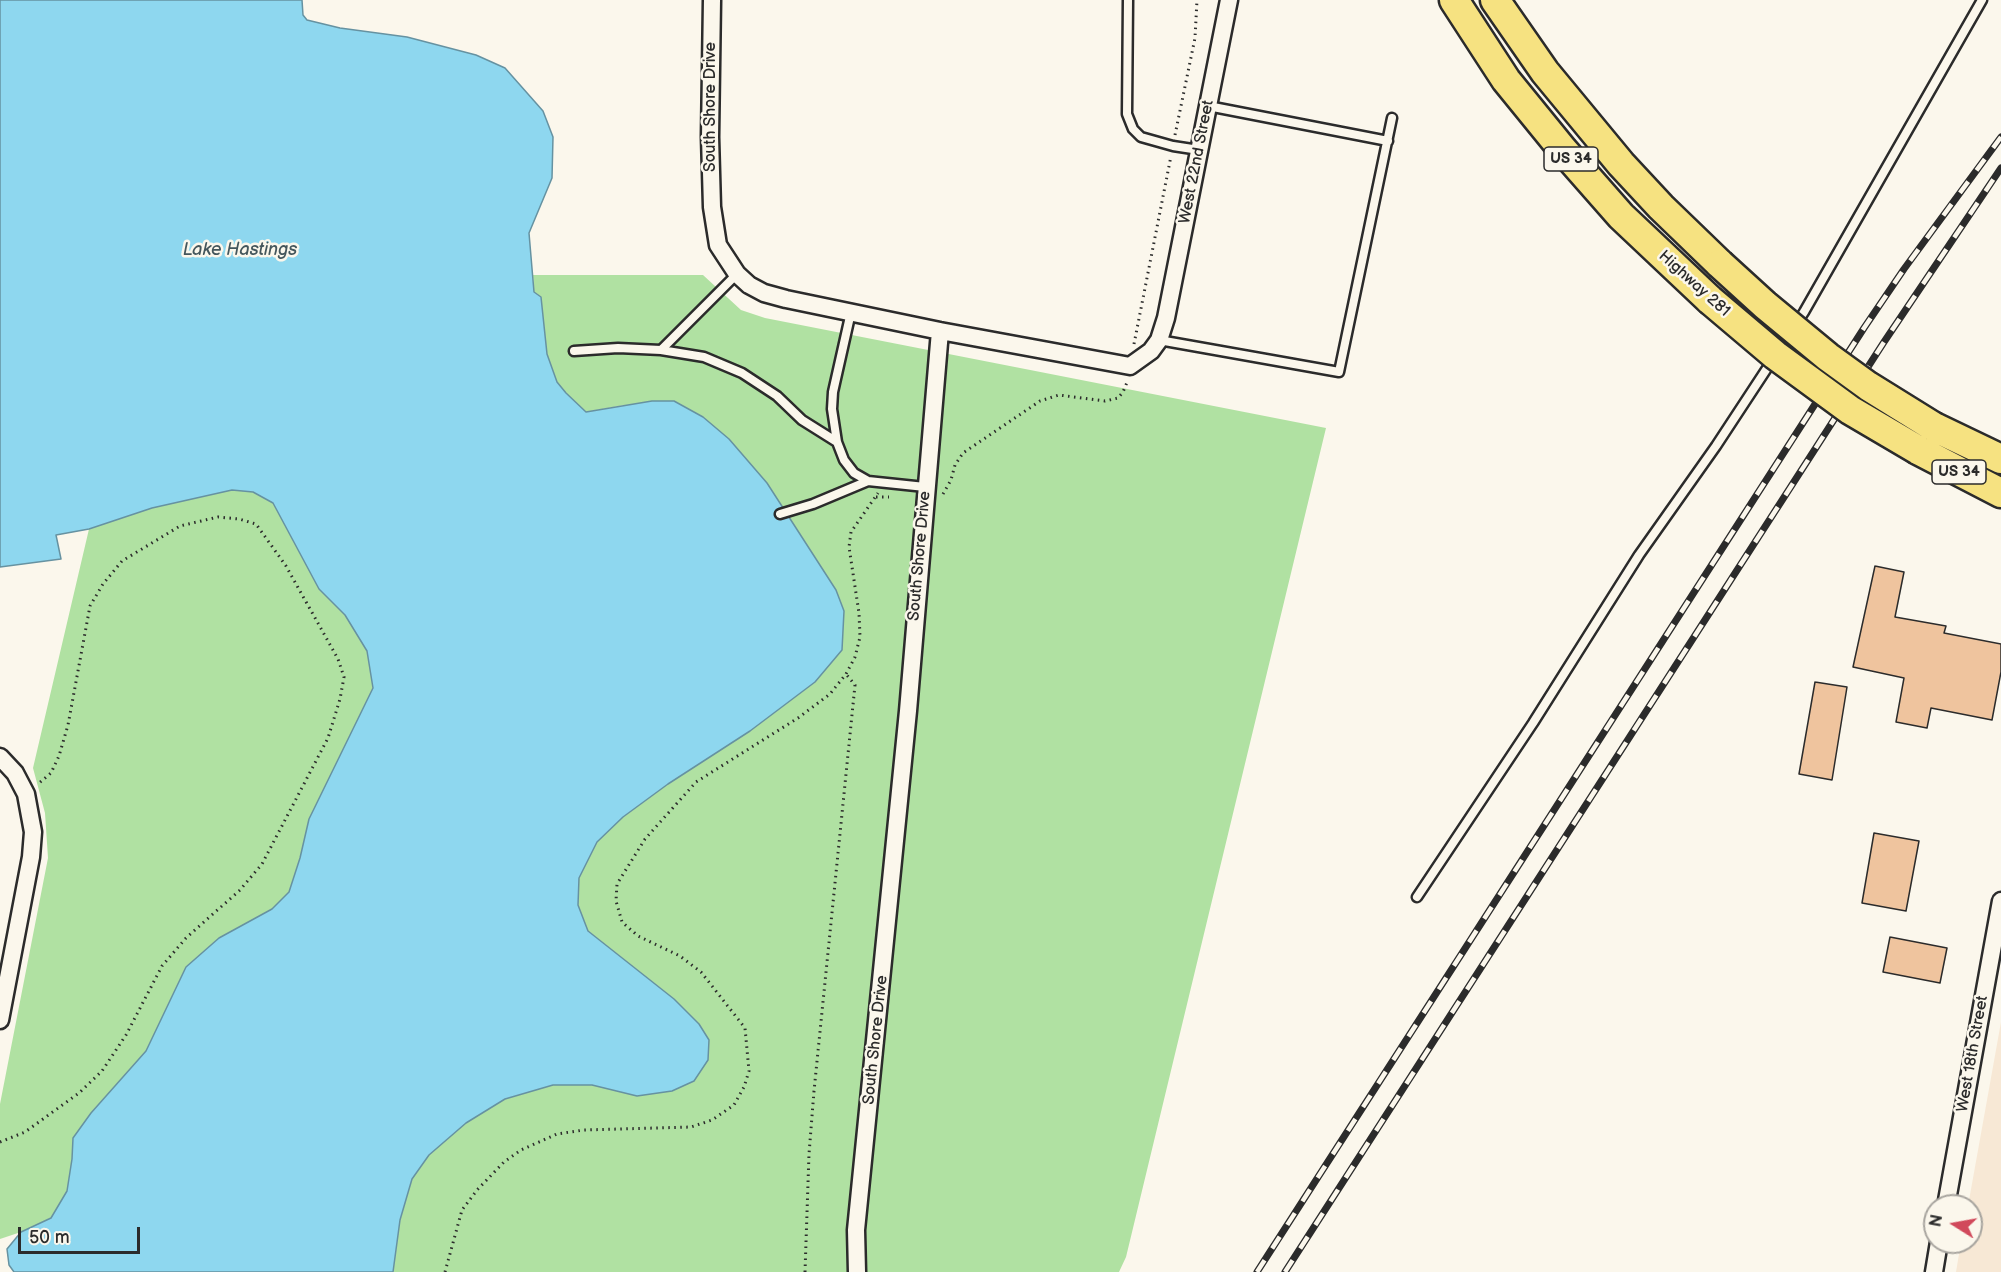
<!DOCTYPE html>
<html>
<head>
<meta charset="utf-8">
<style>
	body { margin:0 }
	#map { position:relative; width:2001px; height:1272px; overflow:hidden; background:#fbf7ec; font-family:"Balsamiq Sans",sans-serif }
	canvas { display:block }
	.north { position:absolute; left:1923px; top:1194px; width:60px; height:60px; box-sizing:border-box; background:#fbf7ec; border:2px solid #a8a59f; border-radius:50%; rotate:281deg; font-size:16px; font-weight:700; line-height:24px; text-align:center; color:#2b2b2b }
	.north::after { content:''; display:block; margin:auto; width:21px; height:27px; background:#d1495b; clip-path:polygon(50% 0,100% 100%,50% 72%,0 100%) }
	.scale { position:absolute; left:18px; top:1227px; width:122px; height:27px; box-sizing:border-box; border:3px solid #2b2b2b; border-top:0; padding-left:8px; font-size:18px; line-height:21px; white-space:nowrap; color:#2b2b2b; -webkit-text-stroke:4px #fbf7ec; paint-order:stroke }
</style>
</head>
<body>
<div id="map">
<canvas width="2001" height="1272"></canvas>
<div class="north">N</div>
<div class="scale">50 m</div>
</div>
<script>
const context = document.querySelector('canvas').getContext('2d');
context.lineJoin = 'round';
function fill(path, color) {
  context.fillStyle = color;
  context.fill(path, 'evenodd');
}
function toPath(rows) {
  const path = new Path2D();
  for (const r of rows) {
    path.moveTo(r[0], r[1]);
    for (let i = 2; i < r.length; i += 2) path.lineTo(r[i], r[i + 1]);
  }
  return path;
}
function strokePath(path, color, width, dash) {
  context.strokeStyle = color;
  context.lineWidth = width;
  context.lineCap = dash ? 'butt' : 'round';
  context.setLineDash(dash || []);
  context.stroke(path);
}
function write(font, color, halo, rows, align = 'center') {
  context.font = font + ' "Balsamiq Sans",sans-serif';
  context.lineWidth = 5;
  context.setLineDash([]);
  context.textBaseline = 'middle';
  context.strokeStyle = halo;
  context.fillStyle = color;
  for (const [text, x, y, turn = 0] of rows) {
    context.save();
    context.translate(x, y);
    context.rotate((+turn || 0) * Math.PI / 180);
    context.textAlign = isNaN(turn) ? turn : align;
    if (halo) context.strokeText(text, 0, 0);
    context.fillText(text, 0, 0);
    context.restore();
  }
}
const built = toPath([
	[2001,1022,2001,1272,1956,1272,1961,1242,1971,1242,1971,1206,1968,1206]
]);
const green = toPath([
	[533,275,703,275,741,310,765,318,1326,428,1126,1257,1119,1272,393,1272,400,1220,412,1179,429,1155,466,1123,505,1099,553,1085,592,1085,637,1096,672,1091,694,1081,708,1060,699,1024,674,999,588,931,578,905,579,878,597,842,623,817,668,784,842,650,844,611,625,405,586,412,566,393,557,382,547,354,541,297,534,292],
	[232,490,253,492,273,503,319,589,345,615,367,651,373,688,309,819,300,858,289,892,272,909,219,938,186,967,146,1051,91,1113,73,1138,72,1159,67,1191,51,1218,21,1232,0,1239,0,1104,48,858,45,813,33,768,89,529,152,508]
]);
const water = toPath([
	[0,0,302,0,303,15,307,20,340,28,407,37,476,55,505,68,543,111,553,137,552,178,529,233,534,292,541,297,547,354,557,382,566,393,586,412,652,401,674,401,703,417,729,439,767,483,836,590,844,611,842,650,815,682,750,731,668,784,623,817,597,842,579,878,578,905,588,931,674,999,699,1024,709,1040,708,1060,694,1081,672,1091,637,1096,592,1085,553,1085,505,1099,466,1123,429,1155,412,1179,400,1220,393,1272,14,1272,9,1265,7,1249,21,1232,51,1218,67,1191,72,1159,73,1138,91,1113,146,1051,186,967,219,938,272,909,289,892,300,858,309,819,373,688,367,651,345,615,319,589,273,503,253,492,232,490,152,508,89,529,56,535,61,559,0,567,0,0]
]);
const building = toPath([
	[1875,566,1904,572,1895,617,1946,626,1944,633,2001,644,2001,672,1992,720,1931,708,1927,728,1896,722,1904,678,1853,667,1875,566],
	[1815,682,1847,687,1832,780,1799,774,1815,682],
	[1874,833,1919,841,1906,911,1862,903,1874,833],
	[1890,937,1947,948,1940,983,1883,972,1890,937]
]);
const path = toPath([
	[1175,135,1195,38,1197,0],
	[1134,344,1171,156],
	[943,494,951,480,955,465,963,453,1040,401,1059,395,1105,401,1118,398,1123,392,1128,380],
	[876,497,889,497],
	[0,1142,25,1132,79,1093,102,1071,126,1035,162,966,186,938,240,890,262,864,328,738,340,699,344,677,338,659,286,566,256,524,239,519,218,517,180,526,122,561,103,584,90,606,68,725,59,756,51,773,38,784],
	[445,1272,462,1210,477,1190,504,1162,521,1150,557,1134,584,1130,691,1127,712,1120,734,1105,744,1087,749,1071,745,1028,701,972,680,956,638,936,622,922,616,901,617,884,645,839,696,782,798,718,830,694,846,674,855,657,860,637,859,613,849,547,851,532,878,493],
	[805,1272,809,1154,814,1091,855,685,846,674]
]);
const service = toPath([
	[1128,0,1127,114,1133,129,1141,137,1173,146,1199,150],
	[1208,106,1388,141],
	[851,312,833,392,832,409,837,442,844,460,854,473,868,481,925,487],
	[1159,340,1339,372,1392,118],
	[661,350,704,357,742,373,777,396,802,420,837,442],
	[574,351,618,348,661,350,737,274],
	[780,514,813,504,868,481],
	[1417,897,1533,723,1639,555,1716,446,1804,312,1982,0]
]);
const minor = toPath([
	[712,0,710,137,712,207,718,245,737,274,749,285,764,293,786,299,940,331,1130,366,1151,351,1159,340,1166,318,1229,0],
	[0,757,15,773,26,794,33,832,31,857,0,1020],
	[1946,1206,2001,901],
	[857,1272,856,1230,908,711,940,331],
	[1934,1272,1939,1242]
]);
const trunk = toPath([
	[1454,0,1506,80,1563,150,1621,216,1710,300],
	[1495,0,1545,72,1621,164,1661,207,1720,264],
	[1934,427,2001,459],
	[1918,450,2001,493]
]);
const rail = toPath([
	[1257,1272,1864,328,1904,269,2001,137],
	[1285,1272,1884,342,2001,168]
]);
const trunkBridge = toPath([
	[1720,264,1765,305,1828,357,1868,386,1934,427],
	[1710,300,1775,355,1850,410,1918,450]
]);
const shields = [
	[1571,159,54],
	[1959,472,54]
];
const shieldNames = [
	["US 34",1571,159],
	["US 34",1959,472]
];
const streetNames = [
	["South Shore Drive",711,107,-90],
	["West 22nd Street",1197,162,-79],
	["Highway 281",1694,284,42],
	["South Shore Drive",920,556,-85],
	["South Shore Drive",876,1040,-84],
	["West 18th Street",1973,1054,-80]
];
const waterNames = [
	["Lake Hastings",240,250]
];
fill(built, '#f7e8d5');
fill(green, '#b0e1a2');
fill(water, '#8ed7ef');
strokePath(water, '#6692a1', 1.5);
fill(building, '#efc49e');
strokePath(building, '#2b2b2b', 1.5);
strokePath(service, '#2b2b2b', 13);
strokePath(minor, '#2b2b2b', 21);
strokePath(trunk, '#2b2b2b', 33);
strokePath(path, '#2b2b2b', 3, [1.5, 4.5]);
strokePath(service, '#fbf7ec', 8);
strokePath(minor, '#fbf7ec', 16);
strokePath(trunk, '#f6e281', 28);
strokePath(rail, '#2b2b2b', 7);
strokePath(rail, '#fbf7ec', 4.5, [14]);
strokePath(trunkBridge, '#2b2b2b', 33, []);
strokePath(trunkBridge, '#f6e281', 28);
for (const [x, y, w] of shields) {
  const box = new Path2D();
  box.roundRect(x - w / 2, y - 12, w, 24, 4.5);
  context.fillStyle = '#fbf7ec';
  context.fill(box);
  strokePath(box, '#2b2b2b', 1.5);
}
write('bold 15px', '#2b2b2b', null, shieldNames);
write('16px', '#2b2b2b', '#fbf7ec', streetNames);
write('italic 18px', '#44565c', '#fbf7ec', waterNames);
</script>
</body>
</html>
